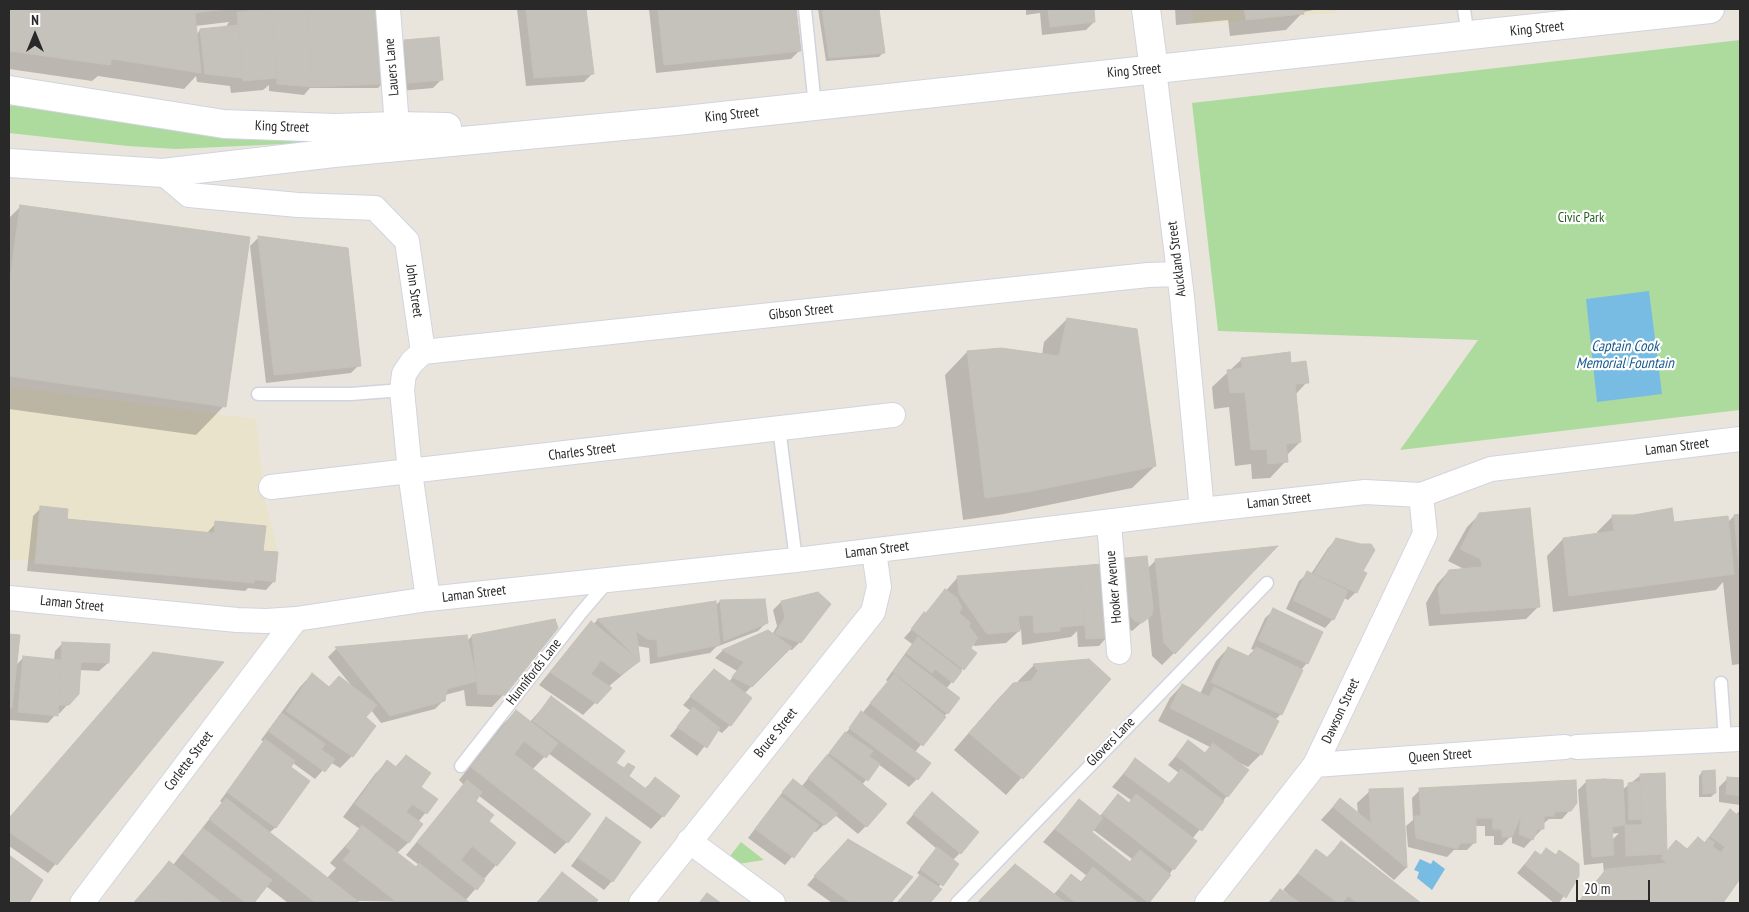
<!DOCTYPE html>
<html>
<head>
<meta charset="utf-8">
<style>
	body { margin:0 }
	#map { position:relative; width:1749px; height:912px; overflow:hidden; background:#eae5dc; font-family:"PT Sans Narrow",sans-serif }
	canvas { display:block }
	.frame { position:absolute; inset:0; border:10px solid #292929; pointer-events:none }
	.north { position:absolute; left:10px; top:10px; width:50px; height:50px; -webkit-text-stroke:4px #fff; paint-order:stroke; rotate:0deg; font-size:14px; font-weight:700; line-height:20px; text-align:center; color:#292929 }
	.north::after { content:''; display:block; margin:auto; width:18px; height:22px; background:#292929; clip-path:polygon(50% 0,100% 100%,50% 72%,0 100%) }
	.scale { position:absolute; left:1576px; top:880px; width:74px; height:22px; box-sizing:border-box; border:2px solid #292929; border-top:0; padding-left:6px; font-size:15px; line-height:18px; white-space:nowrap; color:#292929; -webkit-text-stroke:4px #fff; paint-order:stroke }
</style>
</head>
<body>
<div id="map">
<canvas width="1749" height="912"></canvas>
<div class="frame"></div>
<div class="north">N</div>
<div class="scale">20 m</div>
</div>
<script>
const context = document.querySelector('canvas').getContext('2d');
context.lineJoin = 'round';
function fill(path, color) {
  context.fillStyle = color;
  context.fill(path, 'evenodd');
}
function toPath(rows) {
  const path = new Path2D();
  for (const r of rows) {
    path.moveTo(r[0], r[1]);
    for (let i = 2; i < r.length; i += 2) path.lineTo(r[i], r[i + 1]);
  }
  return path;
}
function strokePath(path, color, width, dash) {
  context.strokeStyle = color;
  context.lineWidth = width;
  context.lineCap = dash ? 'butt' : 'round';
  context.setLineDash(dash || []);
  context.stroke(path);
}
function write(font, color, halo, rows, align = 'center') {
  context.font = font + ' "PT Sans Narrow",sans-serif';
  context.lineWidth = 4.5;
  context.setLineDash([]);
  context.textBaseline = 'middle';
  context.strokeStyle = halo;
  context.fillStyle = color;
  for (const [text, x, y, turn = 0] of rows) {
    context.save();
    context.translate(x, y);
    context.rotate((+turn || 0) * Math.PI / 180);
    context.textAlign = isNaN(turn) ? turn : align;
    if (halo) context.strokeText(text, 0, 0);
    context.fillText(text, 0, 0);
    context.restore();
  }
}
const education = toPath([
	[1192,9,1336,9,1336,13,1194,25],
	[9,386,256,419,265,501,278,552,275,582,254,583,9,559]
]);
const green = toPath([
	[1740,40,1740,410,1400,450,1478,340,1218,331,1192,103],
	[9,105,228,133,393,139,176,149,128,146,9,133],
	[741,842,764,860,738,864,730,856]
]);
const water = toPath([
	[1649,291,1662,394,1597,402,1586,299],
	[1420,859,1431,864,1433,860,1445,869,1432,890,1417,878,1419,872,1414,870]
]);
const shadow = toPath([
	[9,9,376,9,382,84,378,88,310,88,304,95,269,91,269,85,263,90,231,93,230,86,197,82,196,76,184,89,98,76,92,81,9,69],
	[229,22,225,28,200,30,196,35,195,26],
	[517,9,585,9,592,74,584,82,526,86],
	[649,9,795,9,800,50,791,59,656,73],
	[818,9,877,9,883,53,879,57,826,61],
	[1026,9,1092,9,1094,22,1086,30,1042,35,1040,13,1026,15],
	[1175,9,1319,9,1303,12,1286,30,1230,36,1228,20,1176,25],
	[405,41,442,79,433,88,400,91,396,49],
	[21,206,224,406,196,435,9,409,9,218],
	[259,237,359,365,351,373,266,383,250,246],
	[1067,319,1155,466,1132,488,1004,514,963,520,945,375,967,352,1042,355,1044,342],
	[1242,359,1290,364,1307,382,1295,395,1300,442,1286,456,1286,461,1270,478,1252,479,1251,464,1235,466,1229,407,1214,409,1212,387],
	[41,508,65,520,207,533,216,523,262,552,274,581,266,590,248,588,245,591,27,571,33,516],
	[1480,514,1538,607,1526,619,1429,626,1426,603,1437,584,1449,571,1464,569,1448,561,1467,527],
	[1613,516,1673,524,1727,523,1734,516,1740,516,1740,664,1732,665,1723,582,1716,590,1553,612,1547,556,1563,539,1597,535,1597,532],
	[1336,540,1361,572,1356,592,1348,600,1344,598,1333,619,1325,628,1286,609,1299,581,1308,573,1311,574,1328,548],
	[1156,560,1174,653,1162,665,1152,656,1148,617,1132,631,1122,625,1147,569],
	[1080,568,1107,637,1099,646,1078,647,1077,631,1071,637,1022,645,1021,629,1006,643,974,646,973,643,969,648,975,653,946,689,947,713,915,752,917,779,909,787,878,764,862,785,866,826,858,834,835,815,816,832,814,831,785,865,748,838,785,789,801,787,888,682,886,680,912,644,904,638,958,577],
	[720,601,767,622,758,631,716,647,710,653,650,664,649,648,637,646,639,661,608,687,610,688,583,715,539,685,591,622,594,624,597,620,715,602,715,606],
	[781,602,800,642,792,650,788,649,744,694,730,725,722,733,717,730,697,756,670,736,691,711,683,705,714,670,729,682,737,671,715,658,722,651,767,631,772,635,777,626,773,610],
	[1274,610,1322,633,1307,663,1301,670,1281,714,1275,720,1278,721,1261,754,1248,767,1238,762,1227,796,1192,839,1169,875,1147,903,978,903,999,882,1053,895,1072,875,1080,882,1087,876,1043,842,1079,801,1099,817,1118,796,1128,804,1131,800,1112,787,1135,760,1168,784,1179,773,1168,765,1188,742,1204,754,1210,747,1158,721,1170,698,1182,685,1200,694,1216,661,1228,648,1247,657,1254,650,1251,649,1265,618],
	[1092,829,1132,859,1129,862,1090,832],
	[9,635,19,636,16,665,23,658,54,660,55,651,63,643,108,663,99,671,79,670,68,704,60,713,57,713,48,723,10,720],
	[472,636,504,694,492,707,466,706,464,690,445,695,444,700,435,709,381,723,371,710,364,717,352,756,340,768,330,762,315,779,293,763,289,768,276,827,269,833,327,878,336,868,330,863,360,829,343,817,375,774,387,762,395,767,406,756,419,787,436,800,418,822,421,824,408,843,397,853,416,868,419,865,406,855,464,785,459,780,503,724,516,712,529,723,551,698,627,777,644,789,655,779,663,816,651,829,548,753,532,770,567,842,555,854,478,795,474,801,487,822,496,865,465,901,468,903,359,901,288,903,266,886,253,903,133,903,161,871,173,865,222,803,220,801,264,742,261,740,300,687,312,674,328,688,351,685,328,657,336,649,466,637,467,641],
	[1089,661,1110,679,1006,795,954,750,997,700,1013,684,1019,683,1018,681,1034,665],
	[145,662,222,663,48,873,9,846,9,819],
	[1702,772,1715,793,1711,797,1699,797,1699,776],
	[1641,775,1666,852,1676,841,1686,850,1704,843,1730,811,1736,815,1740,810,1740,877,1720,903,1577,903,1604,873,1603,863,1584,865,1578,790,1587,781,1622,790],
	[1619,833,1612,840,1611,834],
	[1727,779,1740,779,1740,805,1719,802,1719,787],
	[1402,790,1406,868,1394,880,1321,820,1340,799,1358,814,1357,803,1370,791],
	[1420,790,1570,810,1562,819,1549,819,1543,824,1543,828,1524,848,1512,843,1512,835,1502,845,1494,845,1494,836,1485,836,1485,826,1475,826,1475,842,1467,850,1454,850,1447,857,1408,847,1406,826,1413,820,1412,798],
	[924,802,960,853,952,861,938,889,940,890,928,903,897,903,921,876,917,873,937,849,906,823],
	[606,819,612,881,604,890,571,866],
	[1341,843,1419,903,1268,903,1280,890,1287,895,1288,894,1283,890,1317,851,1326,858],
	[840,849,911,877,889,903,832,903,807,885],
	[1535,852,1540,856,1555,856,1559,852,1578,875,1559,903,1554,903,1517,873],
	[9,857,41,881,28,903,9,903],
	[563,873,596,900,594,903,536,903]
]);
const building = toPath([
	[9,9,226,9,195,13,201,73,112,59,110,65,9,51,9,9],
	[271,9,307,9,313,87,277,84,271,9],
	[271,9,277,78,243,81,237,12,271,9],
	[307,9,378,9,380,28,309,36,307,9],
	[526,9,586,9,594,74,534,78,526,9],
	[658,9,796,9,801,51,664,65,658,9],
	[822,9,879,9,885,53,829,58,822,9],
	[1048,9,1094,9,1095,22,1050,27,1048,9],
	[1244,9,1303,9,1304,14,1246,20,1244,9],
	[239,25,243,78,205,74,200,29,239,25],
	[380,28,383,84,313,87,309,36,380,28],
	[439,37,443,80,408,83,404,40,439,37],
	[20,205,250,237,226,407,9,376,9,287,20,205],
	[258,236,348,248,361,366,274,375,258,236],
	[1067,318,1137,329,1156,466,1027,492,985,498,967,351,1001,348,1059,356,1067,318],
	[1290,352,1291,363,1306,361,1309,383,1295,384,1301,442,1286,444,1288,462,1268,464,1267,449,1251,450,1245,392,1230,393,1227,370,1242,368,1241,358,1290,352],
	[40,506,68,509,67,519,214,533,215,521,266,526,263,551,278,552,275,582,255,580,254,583,35,563,40,506],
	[1530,508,1540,607,1441,614,1438,589,1449,570,1482,567,1481,559,1460,549,1479,513,1530,508],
	[1672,508,1674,522,1728,516,1734,574,1569,596,1563,538,1614,531,1612,515,1634,515,1672,508],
	[1740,514,1740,576,1734,515,1740,514],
	[1336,538,1361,544,1371,544,1375,550,1363,571,1367,573,1357,593,1314,573,1336,538],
	[1278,546,1175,654,1164,643,1155,559,1278,546],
	[1147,556,1153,607,1152,615,1142,623,1135,621,1127,612,1115,559,1147,556],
	[1101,564,1108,638,1086,639,1079,566,1101,564],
	[1079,566,1085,625,1060,627,1060,631,1034,633,1033,615,1018,616,1020,631,987,634,959,594,957,576,1079,566],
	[1307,571,1348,591,1334,620,1293,600,1307,571],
	[945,589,957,598,962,608,959,613,971,623,969,626,978,638,971,648,926,613,945,589],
	[818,592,831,604,801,643,775,634,785,617,781,601,818,592],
	[765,599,768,623,724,641,720,600,765,599],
	[716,601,720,645,658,657,657,640,647,639,636,631,640,661,597,619,716,601],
	[1273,608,1323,632,1308,664,1258,640,1273,608],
	[924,612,977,653,964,670,911,629,924,612],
	[555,619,558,628,505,695,478,694,472,635,555,619],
	[591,621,640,661,621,675,601,660,591,674,612,688,597,704,550,672,591,621],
	[768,630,792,647,752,687,732,677,744,662,722,650,768,630],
	[9,634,20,635,12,708,9,708,9,634],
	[467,635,477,681,447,689,445,701,390,716,335,647,467,635],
	[918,637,962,671,953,683,935,669,932,673,906,653,918,637],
	[62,642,110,644,109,663,81,662,79,694,69,705,59,705,62,642],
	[1228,647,1250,657,1256,647,1303,670,1282,715,1211,682,1228,647],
	[153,652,224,662,57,865,9,832,9,818,153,652],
	[23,656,61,660,58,716,18,712,23,656],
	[905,656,960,698,948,714,893,672,905,656],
	[1089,659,1111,679,1023,779,969,733,1013,683,1031,681,1038,671,1033,664,1089,659],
	[714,669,752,698,731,726,690,696,714,669],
	[312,673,329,687,339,676,377,705,366,717,376,726,353,757,286,711,312,673],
	[894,674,946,717,923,746,870,703,894,674],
	[1182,684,1209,697,1214,687,1279,721,1262,755,1170,708,1182,684],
	[551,696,625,751,616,763,624,768,628,763,635,767,629,776,646,789,655,777,680,796,664,817,533,721,551,696],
	[693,707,720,728,707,748,677,727,693,707],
	[516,710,558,743,546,758,524,741,514,754,591,814,568,843,471,767,516,710],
	[861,711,931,763,918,780,849,728,861,711],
	[282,713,325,744,321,750,335,759,325,772,268,731,282,713],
	[845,732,873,751,869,756,880,764,868,781,829,753,845,732],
	[265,739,295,761,291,767,310,781,276,828,227,792,265,739],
	[1188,740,1205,753,1213,743,1249,770,1228,797,1176,756,1188,740],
	[406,755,431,773,421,787,438,799,427,814,412,804,406,812,423,824,409,843,355,804,387,760,396,767,406,755],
	[827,755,887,804,867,827,808,778,827,755],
	[1135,758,1170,784,1181,769,1224,801,1202,831,1124,774,1135,758],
	[1715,770,1716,793,1703,794,1702,771,1715,770],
	[1665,773,1667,852,1664,852,1665,854,1626,856,1625,825,1642,825,1640,774,1665,773],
	[1727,777,1740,778,1740,796,1726,794,1727,777],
	[793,779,838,814,825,825,782,792,793,779],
	[1604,779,1623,780,1625,825,1612,827,1614,855,1592,857,1586,780,1604,779],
	[467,780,482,792,476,801,494,815,489,821,516,843,497,866,472,846,461,860,485,880,477,890,417,842,467,780],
	[1576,780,1577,803,1571,811,1554,812,1554,816,1544,816,1544,829,1538,829,1533,840,1519,834,1521,815,1512,837,1502,837,1502,829,1493,829,1493,818,1476,818,1476,843,1461,843,1457,849,1416,838,1414,816,1421,816,1419,788,1576,780],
	[1634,782,1641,782,1642,819,1629,820,1628,783,1634,782],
	[1403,788,1407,868,1333,807,1340,798,1371,823,1369,789,1403,788],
	[932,792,979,832,961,854,913,814,932,792],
	[1118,794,1129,803,1136,794,1197,841,1174,870,1102,814,1118,794],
	[780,796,819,825,794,858,755,829,780,796],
	[226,798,360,903,316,903,209,819,226,798],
	[1079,799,1103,818,1092,832,1130,862,1140,850,1171,875,1149,903,1055,829,1079,799],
	[1730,809,1740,817,1740,867,1721,852,1725,847,1710,836,1730,809],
	[606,817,641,842,613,882,578,858,606,817],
	[362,825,416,867,419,863,470,903,398,903,343,860,351,851,346,847,362,825],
	[203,828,272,880,254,903,246,903,183,854,203,828],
	[1698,837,1705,843,1708,838,1715,843,1712,846,1740,867,1740,879,1723,903,1718,903,1661,858,1676,840,1687,849,1698,837],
	[848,839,913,877,891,903,851,903,814,876,848,839],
	[1341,841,1421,903,1358,903,1348,896,1342,903,1338,903,1298,873,1316,849,1328,858,1341,841],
	[937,847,959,864,943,886,920,869,937,847],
	[1546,848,1556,855,1559,850,1579,864,1579,876,1566,898,1525,865,1535,851,1541,855,1546,848],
	[9,855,43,880,29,903,9,903,9,855],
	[169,861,222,903,189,903,156,877,169,861],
	[1667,863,1718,903,1634,903,1600,877,1606,869,1667,863],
	[1015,864,1066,903,977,903,1015,864],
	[1093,867,1138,903,1076,903,1059,889,1071,874,1081,882,1093,867],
	[562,872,598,900,595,903,537,903,562,872],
	[920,875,942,889,930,903,897,903,920,875],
	[156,877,189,903,135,902,156,877],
	[1600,877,1634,903,1596,903,1584,894,1600,877],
	[1280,889,1300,903,1269,903,1280,889],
	[707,893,721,903,699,903,707,893],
	[1584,894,1596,903,1579,903,1584,894]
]);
const service = toPath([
	[805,9,815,106],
	[1464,9,1468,37],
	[258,394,351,394,402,390],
	[779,428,796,560],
	[1721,683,1725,740],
	[461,766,580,614,609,580],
	[957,903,1267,583]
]);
const minor = toPath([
	[388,9,397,126],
	[1154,70,1182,297,1202,510],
	[163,173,189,195,298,205,375,208,407,241,423,352],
	[423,352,1148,275,1179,274],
	[423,352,412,362,404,374,402,390,410,472,428,599],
	[271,487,893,415],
	[1109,522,1119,652],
	[9,598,237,620,266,621,296,619,428,599,796,560,1202,510,1365,492,1421,495,1491,469,1740,439],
	[1577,747,1740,739],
	[1315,765,1565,747],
	[689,841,773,903],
	[82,903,296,619],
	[641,903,873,612,879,587,874,551],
	[1207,903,1315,765,1425,534,1421,495]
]);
const tertiary = toPath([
	[1146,9,1154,70]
]);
const secondary = toPath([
	[9,90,224,124,335,128,397,126,447,127],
	[9,163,163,173,334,153,676,121,1710,9]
]);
const streetNames = [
	["King Street",1537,29,-6],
	["Lauers Lane",392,67,-95],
	["King Street",1134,71,-5],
	["King Street",732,115,-6],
	["King Street",282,127,2],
	["Auckland Street",1177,259,-97],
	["John Street",414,291,82],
	["Gibson Street",801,312,-6],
	["Laman Street",1677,447,-7],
	["Charles Street",582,452,-7],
	["Laman Street",1279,501,-6],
	["Laman Street",877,550,-7],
	["Hooker Avenue",1114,587,-95],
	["Laman Street",474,594,-7],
	["Laman Street",72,604,6],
	["Hunnifords Lane",534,672,-52],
	["Dawson Street",1341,711,-65],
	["Bruce Street",776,733,-51],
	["Glovers Lane",1111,742,-46],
	["Queen Street",1440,756,-4],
	["Corlette Street",189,761,-53]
];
const parkNames = [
	["Civic Park",1581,218]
];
const waterNames = [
	["Captain Cook",1625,347],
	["Memorial Fountain",1625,364]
];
fill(education, '#eae3cc');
fill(green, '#acdb9d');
fill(water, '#78bce3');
fill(shadow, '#0003');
fill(building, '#c5c2bb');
strokePath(building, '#c5c1b6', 1);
strokePath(service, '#d1d3e0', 15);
strokePath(minor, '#d1d3e0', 26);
strokePath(tertiary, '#d1d3e0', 30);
strokePath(secondary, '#d1d3e0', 30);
strokePath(service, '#fff', 12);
strokePath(minor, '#fff', 24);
strokePath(tertiary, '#fff', 28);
strokePath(secondary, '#fff', 28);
write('14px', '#292929', '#fff', streetNames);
write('14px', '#275e20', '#fff', parkNames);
write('italic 15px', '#195a8c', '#fff', waterNames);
</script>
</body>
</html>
